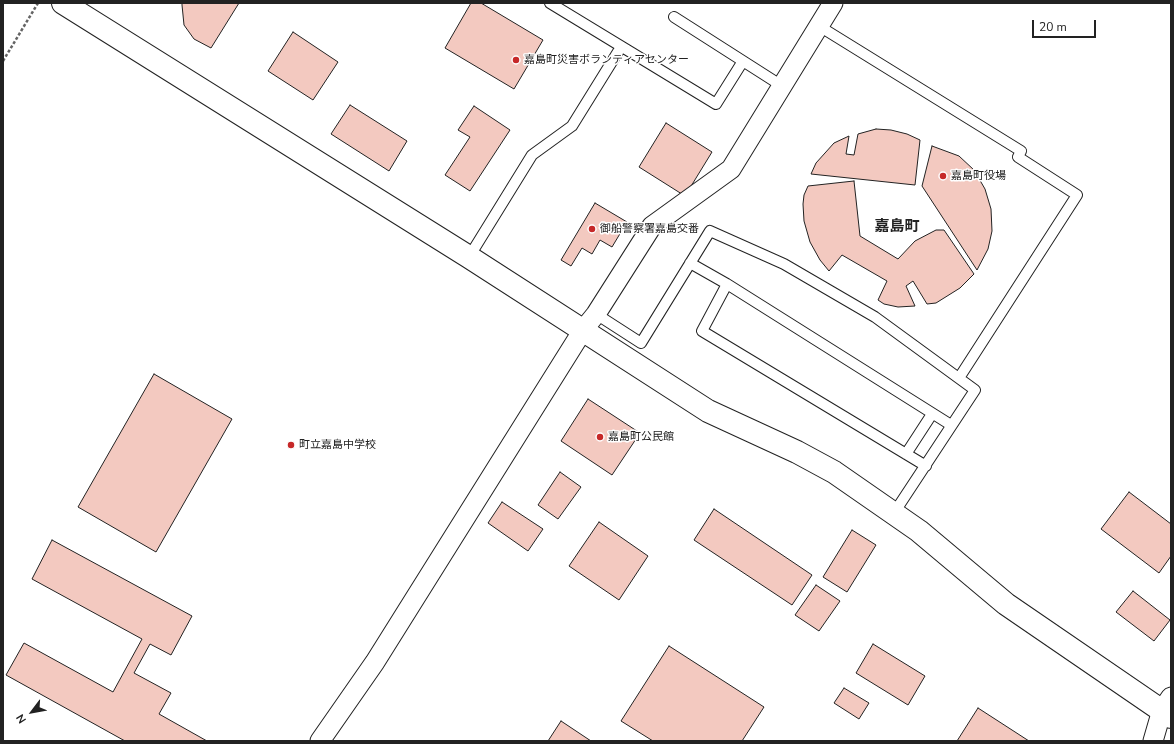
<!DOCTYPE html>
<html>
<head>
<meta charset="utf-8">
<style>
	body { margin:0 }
	#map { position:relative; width:1174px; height:744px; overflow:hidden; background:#fff; font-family:"Nunito Sans",sans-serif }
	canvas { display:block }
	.frame { position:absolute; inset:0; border:4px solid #222; pointer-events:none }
	.north { position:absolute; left:12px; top:692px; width:40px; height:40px; -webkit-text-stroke:3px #fff; paint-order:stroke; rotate:238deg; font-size:11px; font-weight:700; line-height:16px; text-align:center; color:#222 }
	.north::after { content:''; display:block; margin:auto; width:14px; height:18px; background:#222; clip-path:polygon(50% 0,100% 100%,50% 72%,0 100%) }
	.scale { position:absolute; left:1032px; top:20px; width:64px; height:18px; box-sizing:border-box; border:2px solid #222; border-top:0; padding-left:5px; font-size:12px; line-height:14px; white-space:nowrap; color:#222; -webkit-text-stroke:3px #fff; paint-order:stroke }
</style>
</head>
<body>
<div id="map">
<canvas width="1174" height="744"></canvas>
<div class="frame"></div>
<div class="north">N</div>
<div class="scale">20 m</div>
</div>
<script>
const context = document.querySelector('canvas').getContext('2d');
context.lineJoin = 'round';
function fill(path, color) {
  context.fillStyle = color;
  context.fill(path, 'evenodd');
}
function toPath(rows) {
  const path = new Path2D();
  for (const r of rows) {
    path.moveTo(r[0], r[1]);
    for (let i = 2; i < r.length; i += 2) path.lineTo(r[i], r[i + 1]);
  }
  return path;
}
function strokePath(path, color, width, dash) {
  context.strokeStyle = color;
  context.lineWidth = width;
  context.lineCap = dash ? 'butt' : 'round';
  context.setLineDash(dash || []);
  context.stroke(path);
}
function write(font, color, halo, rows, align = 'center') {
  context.font = font + ' "Nunito Sans","Noto Sans JP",sans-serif';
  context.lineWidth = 3;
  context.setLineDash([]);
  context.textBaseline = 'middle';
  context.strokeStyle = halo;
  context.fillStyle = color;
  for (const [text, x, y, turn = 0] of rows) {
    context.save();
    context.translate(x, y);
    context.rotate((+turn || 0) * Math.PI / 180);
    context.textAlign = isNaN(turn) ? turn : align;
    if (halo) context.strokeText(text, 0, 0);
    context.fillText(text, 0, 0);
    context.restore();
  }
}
const building = toPath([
	[182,3,239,3,211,48,194,39,184,25,182,5,182,3],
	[471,3,481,3,543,40,514,89,445,48,471,3],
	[293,32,338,62,313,100,268,71,293,32],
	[350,105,407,141,389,171,331,134,350,105],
	[474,106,510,130,470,191,445,175,470,137,458,130,474,106],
	[666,123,712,152,685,196,639,167,666,123],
	[876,129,891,130,907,134,920,140,915,185,811,174,816,163,834,143,849,136,846,154,854,155,858,134,876,129],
	[932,146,959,156,974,170,985,189,991,209,992,231,988,249,977,270,922,186,932,146],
	[854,181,860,236,898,259,915,241,936,230,944,230,974,274,960,288,936,303,927,304,913,281,906,286,915,306,898,307,884,304,878,300,887,281,842,255,829,271,820,260,810,242,804,221,803,204,804,195,808,186,854,181],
	[595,203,627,222,612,247,600,240,592,254,582,248,571,266,561,260,595,203],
	[154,374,232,419,156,552,78,507,154,374],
	[588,399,640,433,612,475,561,441,588,399],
	[560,472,581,487,558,519,538,505,560,472],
	[1129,492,1171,524,1171,556,1159,573,1101,529,1129,492],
	[502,502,543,529,528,551,488,523,502,502],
	[714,509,812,575,792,605,694,540,714,509],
	[599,522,648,556,619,600,569,566,599,522],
	[852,530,876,545,847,592,823,577,852,530],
	[52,540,192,616,171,655,150,644,134,673,171,693,159,714,207,741,125,741,6,675,24,643,113,692,142,639,32,579,52,540],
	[816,585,840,601,819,631,795,615,816,585],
	[1133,591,1170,620,1154,641,1116,612,1133,591],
	[873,644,925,676,908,705,856,673,873,644],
	[669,646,764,707,742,741,653,741,621,721,669,646],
	[844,688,869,703,859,719,834,703,844,688],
	[978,708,1029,741,957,741,978,708],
	[561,721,591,741,548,741,561,721]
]);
const path = toPath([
	[3,61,38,3]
]);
const service = toPath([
	[550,3,716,104,743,61],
	[674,17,782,86],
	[819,26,1021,151,1018,157,1077,195,959,378],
	[469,257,532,155,572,126,621,47],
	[690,263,727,284],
	[596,314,641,343,710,231,784,264,875,317,975,390,894,513],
	[906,454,932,414],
	[926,466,702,331,727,284,951,425]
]);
const minor = toPath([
	[320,741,375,662,583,330,596,314,652,226,731,169,833,3],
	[1153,741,1162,710,1171,697]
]);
const tertiary = toPath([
	[63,3,469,257,708,411,797,452,834,472,919,531,1006,604,1171,717]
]);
const markers = [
	[516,60,4,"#c62828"],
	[943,176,4,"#c62828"],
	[592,229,4,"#c62828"],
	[600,437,4,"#c62828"],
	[291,445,4,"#c62828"]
];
const poiNames = [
	["嘉島町災害ボランティアセンター",524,60],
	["嘉島町役場",951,176],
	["御船警察署嘉島交番",600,229],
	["嘉島町公民館",608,437],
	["町立嘉島中学校",299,445]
];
const districtNames = [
	["嘉島町",897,227]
];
fill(building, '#f3c9c0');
strokePath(building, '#222', 1);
strokePath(service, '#222', 12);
strokePath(minor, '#222', 21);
strokePath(tertiary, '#222', 24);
strokePath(path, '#646464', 2.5, [3, 2]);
strokePath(service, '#fff', 10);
strokePath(minor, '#fff', 19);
strokePath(tertiary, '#fff', 22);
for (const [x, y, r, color] of markers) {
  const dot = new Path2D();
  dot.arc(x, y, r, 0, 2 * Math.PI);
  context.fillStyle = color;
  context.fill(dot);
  strokePath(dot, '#fff', 1.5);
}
write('11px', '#222', '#fff', poiNames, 'left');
write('bold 15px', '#222', '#fff', districtNames);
</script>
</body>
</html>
